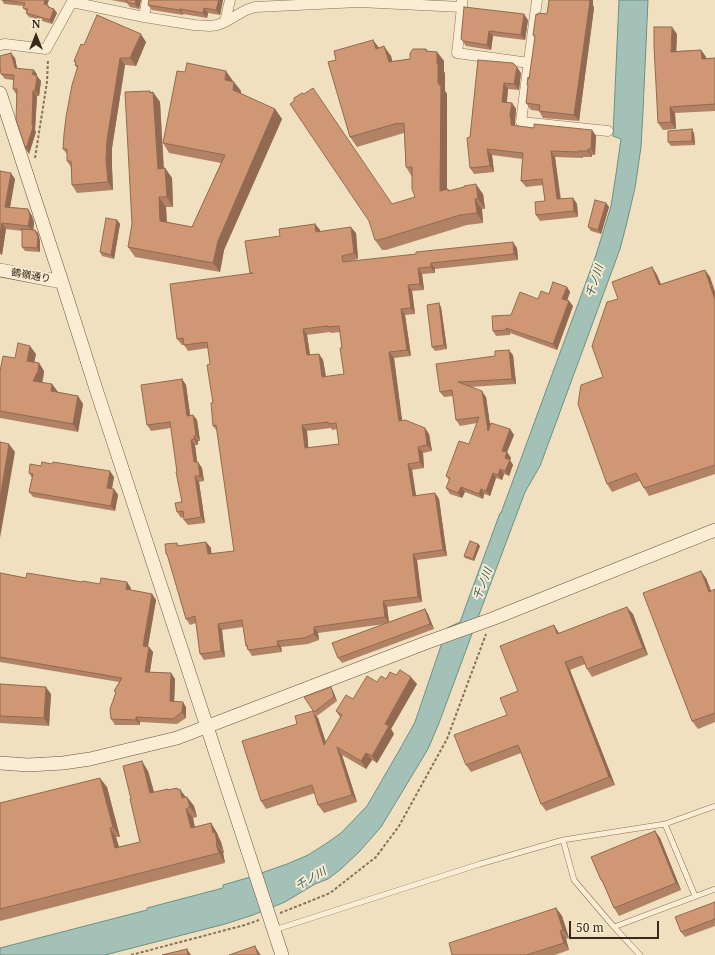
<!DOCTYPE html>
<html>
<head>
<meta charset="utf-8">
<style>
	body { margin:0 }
	#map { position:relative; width:715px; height:955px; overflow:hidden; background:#f0e0c0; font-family:"Noto Serif",serif }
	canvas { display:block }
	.north { position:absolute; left:16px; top:16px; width:40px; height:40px; -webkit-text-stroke:3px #f7ead0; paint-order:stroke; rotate:0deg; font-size:11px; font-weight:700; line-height:16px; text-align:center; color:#38291c }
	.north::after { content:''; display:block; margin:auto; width:14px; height:18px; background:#38291c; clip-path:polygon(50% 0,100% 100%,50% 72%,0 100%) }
	.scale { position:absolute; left:569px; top:921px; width:90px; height:18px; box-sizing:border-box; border:2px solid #38291c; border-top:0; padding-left:5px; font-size:12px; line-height:14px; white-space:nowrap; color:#38291c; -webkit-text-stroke:3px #f7ead0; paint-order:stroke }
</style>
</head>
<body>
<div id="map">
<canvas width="715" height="955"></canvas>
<div class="north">N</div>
<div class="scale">50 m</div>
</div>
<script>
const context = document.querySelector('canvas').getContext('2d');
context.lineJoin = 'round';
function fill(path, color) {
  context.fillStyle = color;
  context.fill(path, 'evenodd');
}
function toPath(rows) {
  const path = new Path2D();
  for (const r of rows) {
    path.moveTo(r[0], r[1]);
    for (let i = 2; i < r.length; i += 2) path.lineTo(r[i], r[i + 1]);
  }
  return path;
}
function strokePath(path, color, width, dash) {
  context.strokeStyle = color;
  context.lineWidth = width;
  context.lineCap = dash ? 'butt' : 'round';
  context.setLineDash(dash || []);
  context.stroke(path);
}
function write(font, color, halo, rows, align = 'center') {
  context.font = font + ' "Noto Serif","Noto Sans JP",serif';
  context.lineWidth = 4;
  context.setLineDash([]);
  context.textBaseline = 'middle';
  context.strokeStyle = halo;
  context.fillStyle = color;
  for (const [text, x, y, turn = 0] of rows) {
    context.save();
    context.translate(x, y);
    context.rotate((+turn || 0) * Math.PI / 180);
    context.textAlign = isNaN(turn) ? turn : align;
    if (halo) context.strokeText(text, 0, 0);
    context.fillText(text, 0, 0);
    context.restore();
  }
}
const water = toPath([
	[619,0,648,0,643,111,641,147,635,188,626,226,620,249,540,466,525,492,486,596,439,723,428,749,381,827,359,852,341,869,328,879,315,884,285,902,253,915,225,924,105,955,0,955,0,948,147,910,147,908,223,888,223,885,247,878,287,864,308,855,327,843,341,833,367,806,400,749,415,722,447,628,460,622,500,513,501,513,596,255,611,206,616,174,621,139,613,136,619,0]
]);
const path = toPath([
	[35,158,47,82,48,59],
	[280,913,303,904,330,893,376,857,399,826,447,739,486,634],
	[131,955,245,925,259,920]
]);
const lane = toPath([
	[665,824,695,896],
	[563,840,574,880,614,927,640,955],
	[614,927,715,889],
	[274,930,480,864,563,840,665,824,715,806]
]);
const street = toPath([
	[537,0,521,122,608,131],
	[72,2,144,17,194,25,210,26,217,25,225,22,246,10,255,7,359,2,462,7,462,0],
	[462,7,457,53,529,63],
	[144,17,147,0],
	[225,22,230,0],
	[0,45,5,44,46,49,73,0]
]);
const secondary = toPath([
	[0,93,62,282,97,392,282,955],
	[0,270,62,282],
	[0,763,28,765,63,763,90,759,177,738,428,642,492,619,715,530]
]);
const wall = toPath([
	[2,0,47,5,57,13,52,24,29,17,26,13,27,12,23,8,24,6,4,4],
	[111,0,141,0,139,9,130,7,127,3],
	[223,0,220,15,208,13,207,18,183,14,183,15,152,10,148,5],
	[593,5,594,8,579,121,543,118,539,111,531,110,526,103,528,87,527,85,529,79,535,38,533,35,538,15,547,14],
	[528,20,525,40,493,36,491,50,466,46,461,39],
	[677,34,676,51,701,50,706,57,706,58,715,58,715,111,675,113,676,129,663,130,658,123],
	[146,42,136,66,125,65,112,148,112,168,113,190,77,193,72,185,71,167,67,161,67,154,63,149,77,68,75,65,76,64,74,61,84,45],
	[379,48,391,56,392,61,410,59,426,49,428,51,437,52,444,61,444,72,445,73,445,91,447,94,447,189,449,190,483,194,485,209,482,209,483,223,467,225,386,250,382,250,375,240,392,204,415,197,412,177,406,167,404,133,357,147,350,137],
	[15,58,17,68,37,74,36,76,41,81,39,96,37,96,35,130,36,132,29,154,26,149,16,94,13,89,13,80,5,79,1,74],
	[478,60,521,73,519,90,508,89,507,102,512,103,516,109,515,121,515,126,534,128,592,130,596,136,595,155,592,155,592,157,583,157,583,158,555,157,561,199,573,198,577,204,578,217,540,221,536,215,545,201,543,185,526,187,521,181,522,159,492,155,494,172,474,174,470,168,470,137],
	[233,81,241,91,241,94,275,109,282,119,224,250,220,272,135,257,128,247,132,224,151,93,153,92,160,102,164,168,165,168,172,178,173,207,166,207,167,222,192,227,221,163,169,153,163,143],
	[694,133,695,145,671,146,668,142],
	[0,171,15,179,10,207,28,209,32,216,34,222,33,230,38,233,40,241,40,252,25,251,22,247,22,231,6,229,2,255,0,254],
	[606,203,609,207,601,234,591,231,588,227],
	[117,220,120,224,114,259,102,256,100,252],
	[315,224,320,230,320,231,356,233,358,259,350,261,517,248,518,260,435,269,435,273,422,274,424,290,412,291,415,314,405,315,411,356,394,358,402,421,425,428,429,434,432,451,423,453,424,468,412,470,416,496,435,493,439,499,447,556,417,560,422,602,387,607,389,622,425,609,428,614,434,629,342,663,338,658,385,624,318,633,319,640,308,644,281,647,282,652,252,656,246,646,243,627,222,630,225,657,204,660,200,654,196,623,190,625,186,619,168,556,166,554,177,543,179,546,206,542,211,548,211,554,234,551,217,431,213,426,213,403,210,364,208,348,188,351,184,345,182,345,177,339,250,274,250,273,280,236],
	[330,332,331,333,340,332,342,348,344,374,326,377,323,360,319,354,310,355,307,335],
	[331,428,332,430,337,429,339,444,308,448,307,431],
	[652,267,657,275,661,284,705,270,710,277,715,292,715,474,649,496,644,488,640,481,612,492,607,484,603,377],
	[567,287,570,292,567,300,569,301,573,306,557,350,510,333,510,335,496,336,493,331,511,315,538,299,549,294],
	[441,307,447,349,435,351,432,347],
	[36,354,34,362,39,363,44,371,43,379,42,383,52,384,58,392,78,396,83,404,78,432,0,418,0,371,15,358],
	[513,355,516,384,470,387,486,397,490,426,510,429,514,435,507,452,511,458,510,460,513,465,509,476,504,474,502,480,496,478,490,496,484,494,483,499,465,492,462,498,450,494,446,488,449,480,446,476,469,444,477,423,460,426,456,420,453,396,444,397,440,392,495,356],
	[182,379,186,385,190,415,193,415,197,420,200,441,198,441,198,445,195,445,197,462,202,468,204,481,199,482,205,523,188,525,184,520,184,517,181,518,177,512,182,502,171,428,151,431,147,425],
	[29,473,114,477,112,489,114,489,118,495,115,511,33,497,29,492,32,478],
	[478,544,480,546,474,561,465,558,464,556],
	[0,573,26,578,82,582,131,588,131,590,152,594,156,600,148,647,149,647,153,652,150,672,171,673,175,679,174,701,186,707,186,718,177,724,140,722,140,725,115,725,111,719,116,692,114,691,119,682,0,662],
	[706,578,711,591,715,589,715,722,698,729,692,721],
	[633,614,648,655,592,677,587,669,585,664,570,670,615,785,546,811,541,804,521,753,471,772,466,765,507,715,518,691,559,633],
	[396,675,417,684,391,729,394,734,377,763,372,760,366,769,342,755,357,802,324,813,318,805,315,793,266,809,261,801,318,718,326,742,340,717,336,711,377,682],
	[0,684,51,694,49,726,0,723],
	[333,691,337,701,317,716,304,697],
	[148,771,154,792,168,789,169,790,178,790,186,797,187,797,194,806,197,817,193,818,195,827,211,823,217,833,219,838,221,842,224,853,223,853,225,863,0,921,0,803,107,787,120,837,116,837,119,847,140,842,131,799],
	[655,831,660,838,681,890,619,916,614,908,604,885,601,880],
	[715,902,715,926,685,937,681,932],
	[556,908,562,916,569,938,566,939,569,950,555,955,452,955]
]);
const shadedWall = toPath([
	[45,0,49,0,46,8,44,4],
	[136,0,141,0,139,9,135,4],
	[219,0,223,0,220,15,216,10],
	[588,0,593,0,593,5,594,8,579,121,574,115],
	[204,8,208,13,207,18,203,13],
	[54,9,57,13,52,24,50,20],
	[180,9,183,14,183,15,179,10],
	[524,14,528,20,525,40,521,35],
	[672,27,677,34,676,58,671,52],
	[489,31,493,36,491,50,487,45],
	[141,34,146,42,136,66,130,58],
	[373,40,380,49,376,49],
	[384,46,391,56,395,71,389,62],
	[701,50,706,57,706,65,702,59],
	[437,52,444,61,444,72,445,73,445,91,447,94,447,201,440,191],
	[11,53,15,58,18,73,15,68],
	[120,58,125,65,112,148,112,168,113,190,108,182,106,160,107,140],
	[517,67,521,73,519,90,514,84],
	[34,70,37,74,36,78,32,74],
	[226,71,233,81,232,90,225,80],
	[37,76,41,81,39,96,35,91],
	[234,82,241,91,239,100,233,90],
	[504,83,508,89,506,108,502,102],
	[33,91,37,96,35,130,36,132,29,154,26,149,32,125],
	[150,91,154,97,153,92,160,102,164,178,158,169],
	[512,103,516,109,515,121,515,131,511,125,510,115],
	[670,107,675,113,676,129,671,122],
	[275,109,282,119,224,250,220,272,213,263,218,241],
	[692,129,694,133,695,145,692,141],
	[592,130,596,136,595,155,591,149],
	[487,149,492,155,494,172,490,166],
	[588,149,592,155,592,157,588,151],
	[551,151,555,157,561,206,557,199],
	[165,168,172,178,173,207,167,197],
	[11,173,15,179,9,213,5,207],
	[476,184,483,194,485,209,478,199],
	[159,197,166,207,167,231,160,221],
	[573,198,577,204,578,217,574,211],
	[475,199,482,209,483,223,477,213],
	[606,203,609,207,601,234,598,230],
	[28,209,32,216,34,222,33,232,28,226],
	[117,220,120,224,114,259,111,255],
	[2,223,6,229,2,255,0,252,0,234],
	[315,224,320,230,320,238,316,232],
	[351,227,356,233,358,259,354,253],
	[35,230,38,233,40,241,40,252,37,248],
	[513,242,517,248,518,260,514,254],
	[431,263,435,269,435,273,431,267],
	[652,267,657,275,664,292,659,285],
	[418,268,422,274,424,290,420,284],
	[705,270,710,277,715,292,715,301],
	[408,285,412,291,415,314,411,308],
	[567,287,570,292,566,304,562,299],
	[569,301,573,306,557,350,553,344],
	[439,303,441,307,447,349,444,345],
	[401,309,405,315,411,356,407,350],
	[506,328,510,333,510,335,507,330],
	[303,329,307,335,311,361,307,355],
	[30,346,36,354,33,369,27,361],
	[509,350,513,355,516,384,512,379],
	[389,352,394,358,403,427,399,421],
	[319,354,323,360,327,383,322,377],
	[39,363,44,371,43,379,39,389,33,381],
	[182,379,186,385,191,421,187,416],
	[52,384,58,392,51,391],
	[482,391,486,397,492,437,488,431],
	[78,396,83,404,78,432,73,424],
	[193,415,197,420,200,441,196,435],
	[302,425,307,431,309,454,305,448],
	[425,428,429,434,432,451,427,445],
	[510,429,514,435,507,452,511,458,510,460,513,465,509,476,505,471,505,458,502,451],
	[194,436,198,441,198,445,194,439],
	[191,440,195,445,198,468,194,462],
	[9,444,15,452,0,538,0,498],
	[418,447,423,453,424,468,420,462],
	[198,462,202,468,204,481,200,476],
	[408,464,412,470,417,502,413,496],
	[500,469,504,474,502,480,498,475],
	[110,471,114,477,111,493,107,488],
	[493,473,496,478,490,496,486,491],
	[195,476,199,482,205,523,201,517],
	[461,487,465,492,462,498,458,493],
	[114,489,118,495,115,511,111,506],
	[481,489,484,494,483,499,479,494],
	[435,493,439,499,447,556,443,550],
	[206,542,211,548,212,560,208,554],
	[478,544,480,546,474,561,473,559],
	[413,554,417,560,422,602,418,597],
	[701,571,706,578,714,599,709,592],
	[127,582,131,588,130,595,126,589],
	[152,594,156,600,147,651,143,646],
	[383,601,387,607,389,623,385,617],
	[627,607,633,614,648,655,643,648],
	[425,609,428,614,434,629,430,624],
	[218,624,222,630,225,657,221,651],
	[554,625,559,633,562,641,557,634],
	[314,627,318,633,319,640,314,634],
	[277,641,281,647,282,652,278,646],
	[149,647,153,652,149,677,145,672],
	[565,662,570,670,615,785,609,777],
	[171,673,175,679,174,707,170,701],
	[411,677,417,684,391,729,394,734,377,763,372,756,385,724],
	[46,687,51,694,49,726,44,718],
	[331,687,333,691,337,701,334,697],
	[183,702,186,707,186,718,182,712],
	[313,711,318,718,329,753,324,745],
	[136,717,140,722,140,725,136,720],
	[337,747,342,755,357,802,352,795],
	[366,753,372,760,366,769,361,761],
	[142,761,148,771,157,803,150,793],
	[100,778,107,787,120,837,113,827],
	[177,788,182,794,180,789,187,799,189,807,178,790],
	[187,797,194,806,197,817,190,807],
	[186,809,193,818,197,838,191,828],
	[211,823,217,833,219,838,221,842,224,853,217,843,213,833],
	[110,828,116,837,122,858,115,848],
	[655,831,660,838,681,890,676,883],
	[216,844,223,853,225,863,219,853],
	[556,908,562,916,569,938,563,930],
	[560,931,566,939,569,950,564,943],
	[255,946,260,954,261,955,258,955],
	[187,949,191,955,188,955]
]);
const building = toPath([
	[2,0,45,0,44,4,48,5,48,7,54,9,50,20,26,13,28,9,23,8,25,3,2,0],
	[127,0,136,0,135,4,126,2,127,0],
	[149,0,219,0,216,10,204,8,203,13,180,9,179,10,148,5,149,0],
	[549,0,588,0,590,1,574,115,539,111,540,105,526,103,528,85,527,85,528,77,529,79,535,36,533,35,536,14,538,15,538,13,547,14,549,0],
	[464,7,524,14,521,35,489,31,487,45,463,41,461,39,464,7],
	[97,15,141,34,130,58,120,58,107,140,106,160,108,182,72,185,71,161,67,161,67,149,63,149,64,134,66,117,72,85,78,66,75,65,76,62,74,61,81,44,84,45,97,15],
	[654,27,672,27,671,52,701,50,702,59,715,58,715,104,670,107,671,122,658,123,654,46,654,27],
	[373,40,376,49,384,46,389,62,410,59,410,53,413,49,426,49,426,51,437,52,437,64,438,64,438,83,439,83,439,85,441,85,440,191,448,189,448,191,464,187,464,186,476,184,478,199,475,199,477,213,460,215,379,240,375,240,369,221,290,104,294,101,294,98,302,93,304,94,313,88,392,204,415,197,412,189,412,167,406,167,404,123,398,124,398,123,350,137,328,62,336,60,334,51,373,40],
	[11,53,15,68,34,70,32,74,37,76,35,91,33,91,32,125,33,127,26,149,16,120,17,89,13,89,14,75,1,74,0,68,0,56,11,53],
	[478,60,513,63,517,67,514,84,504,83,502,102,512,103,510,115,511,119,511,125,534,128,534,124,592,130,591,149,588,149,588,151,579,151,579,152,551,151,557,199,573,198,574,211,536,215,535,202,545,201,542,179,521,181,523,153,487,149,490,166,470,168,467,138,470,137,478,60],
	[187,63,226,71,225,80,234,82,233,90,275,109,218,241,213,263,128,247,132,224,125,92,150,91,150,93,153,92,158,169,165,168,167,197,159,197,160,221,192,227,225,155,163,143,177,71,185,72,187,63],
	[692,129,692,141,668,142,668,131,692,129],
	[0,171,11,173,5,207,28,209,30,216,28,226,2,223,0,234,0,171],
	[595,200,606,203,598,230,588,227,595,200],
	[106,218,117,220,111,255,100,252,106,218],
	[315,224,316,232,351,227,354,253,342,256,343,262,416,254,416,252,513,242,514,254,431,263,431,267,418,268,420,284,408,285,411,308,401,309,407,350,389,352,399,421,405,420,425,428,427,445,418,447,420,462,408,464,413,496,435,493,443,550,413,554,418,597,383,601,385,617,314,627,314,634,304,638,277,641,278,646,248,650,247,645,246,646,242,620,218,624,221,651,200,654,195,616,186,619,167,554,166,554,165,544,177,543,177,546,206,542,208,554,234,551,216,425,213,426,211,403,213,403,207,365,210,364,207,342,184,345,183,338,177,339,170,284,253,273,250,273,245,241,280,236,279,229,315,224],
	[327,326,327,327,339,326,342,348,340,348,344,374,322,377,319,354,307,355,303,329,327,326],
	[328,422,328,424,336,423,339,444,305,448,302,425,328,422],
	[22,229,35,230,38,237,37,248,22,247,22,229],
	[652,267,659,285,705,270,715,300,715,465,644,488,636,473,607,484,578,404,581,385,603,377,592,346,607,302,618,299,612,282,652,267],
	[553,282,567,287,562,299,569,301,553,344,506,328,507,330,493,331,492,316,511,315,520,292,538,299,541,291,549,294,553,282],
	[439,303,444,345,432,347,427,305,439,303],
	[18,343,30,346,27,361,39,363,38,371,33,381,52,384,51,391,78,396,73,424,0,411,0,371,3,356,15,358,18,343],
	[509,350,512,379,458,382,482,391,488,431,491,423,510,429,502,451,507,452,505,458,510,460,505,471,500,469,498,475,493,473,486,491,481,489,479,494,461,487,458,493,446,488,450,478,446,476,459,441,469,444,479,417,456,420,452,390,440,392,436,364,495,356,495,351,509,350],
	[182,379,187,416,193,415,196,435,194,436,194,439,191,440,194,462,198,462,200,476,195,476,201,517,184,520,183,511,177,512,175,503,182,502,176,472,177,472,170,422,147,425,141,385,182,379],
	[0,442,9,444,0,498,0,442],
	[42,462,52,464,53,462,110,471,107,488,114,489,111,506,29,492,33,474,29,473,30,464,41,466,42,462],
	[470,541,478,544,473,559,464,556,470,541],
	[701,571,709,592,715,589,715,713,692,721,643,593,701,571],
	[0,573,26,578,27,573,82,582,83,581,100,584,101,578,127,582,126,589,152,594,143,646,149,647,145,672,171,673,170,701,183,702,182,712,173,719,136,717,136,720,111,719,110,709,116,692,114,691,122,678,0,657,0,573],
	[627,607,643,648,587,669,582,656,565,662,609,777,541,804,518,745,466,765,454,735,507,715,500,698,518,691,500,646,554,625,557,634,627,607],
	[425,609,430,624,338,658,332,643,425,609],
	[400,670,411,677,385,724,389,726,372,756,366,753,361,761,337,747,352,795,318,805,312,785,261,801,242,741,297,724,295,716,313,711,324,745,342,715,336,711,346,695,353,699,367,676,377,682,381,676,386,679,390,672,396,675,400,670],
	[0,684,46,687,44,718,0,716,0,684],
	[331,687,334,697,314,712,304,697,331,687],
	[142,761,150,793,168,789,168,790,177,788,178,790,180,789,182,798,187,797,190,807,186,809,191,828,211,823,213,833,215,832,217,843,216,844,219,853,0,909,0,803,100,778,113,827,110,828,115,848,140,842,130,799,131,799,123,766,142,761],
	[655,831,676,883,614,908,602,880,601,880,591,857,655,831],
	[715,902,715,919,681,932,675,917,715,902],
	[556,908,563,930,560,931,564,943,526,955,452,955,449,943,556,908],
	[255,946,258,955,229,955,255,946],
	[187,949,188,955,162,955,187,949]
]);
const streetNames = [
	["鶴嶺通り",31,276,10]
];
const waterNames = [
	["千ノ川",595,281,-72],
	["千ノ川",483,584,-69],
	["千ノ川",311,879,-30]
];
fill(water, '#a3c1b7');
strokePath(water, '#6a9085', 1);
strokePath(lane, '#897057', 6);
strokePath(street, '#897057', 11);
strokePath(secondary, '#6b513b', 14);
strokePath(path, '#897057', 2, [3, 2]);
strokePath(lane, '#faedd4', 5);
strokePath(street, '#faedd4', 10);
strokePath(secondary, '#faedd4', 13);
fill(wall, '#b28264');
fill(shadedWall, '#916a51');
fill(building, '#cf9774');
strokePath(building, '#916a51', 1);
write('10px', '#38291c', '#f7ead0', streetNames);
write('italic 11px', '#2b5954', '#f7ead0', waterNames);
</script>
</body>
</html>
